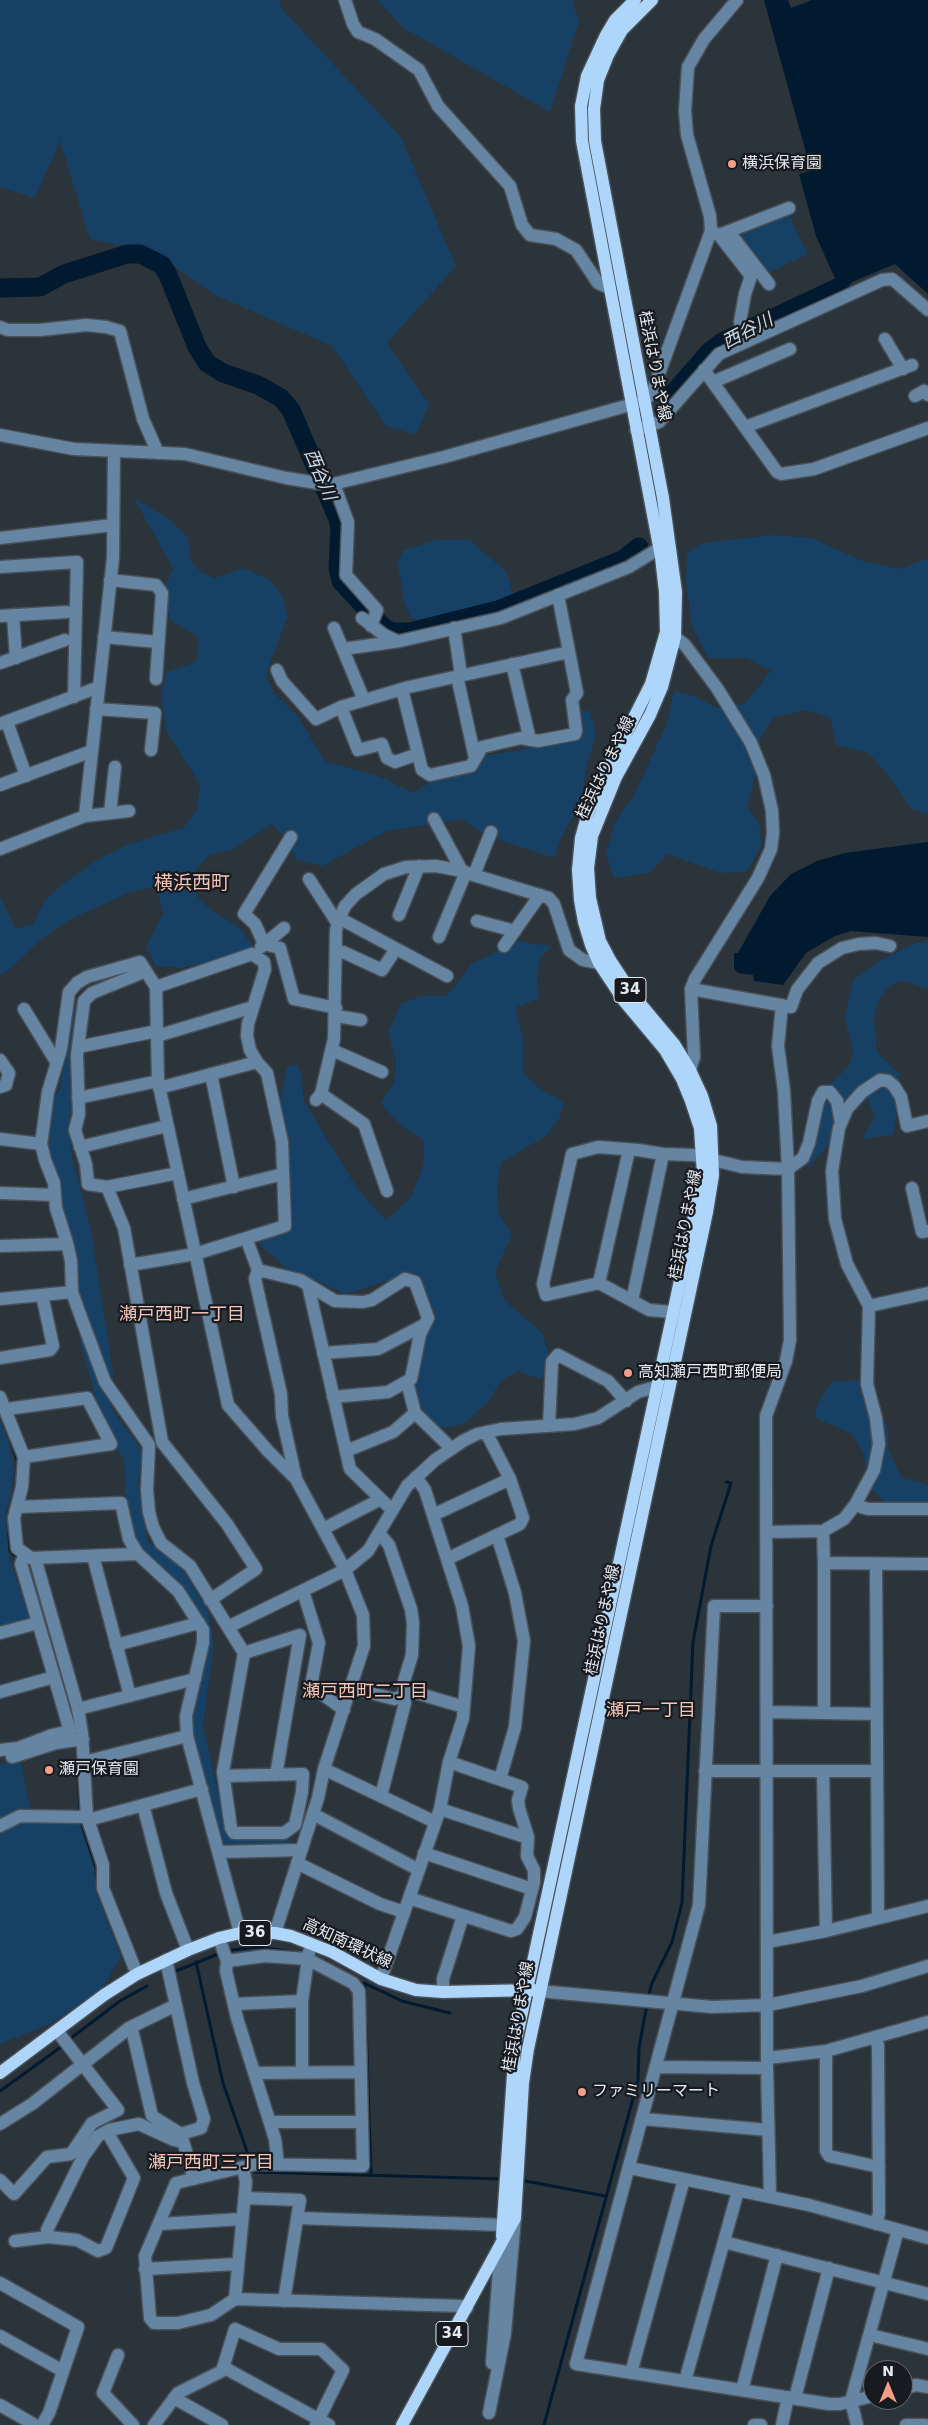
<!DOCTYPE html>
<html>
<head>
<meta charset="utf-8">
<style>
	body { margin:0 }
	#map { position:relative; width:928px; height:2425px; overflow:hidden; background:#2b333b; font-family:"DejaVu Sans",sans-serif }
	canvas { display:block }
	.north { position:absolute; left:863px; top:2360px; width:50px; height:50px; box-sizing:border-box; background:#171a1e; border:1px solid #696d71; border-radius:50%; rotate:0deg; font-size:14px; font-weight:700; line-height:20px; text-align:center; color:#e4e9ee }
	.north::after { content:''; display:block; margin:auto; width:18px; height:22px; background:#f49e86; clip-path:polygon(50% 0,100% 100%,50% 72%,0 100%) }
</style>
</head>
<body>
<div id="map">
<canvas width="928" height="2425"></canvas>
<div class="north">N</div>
</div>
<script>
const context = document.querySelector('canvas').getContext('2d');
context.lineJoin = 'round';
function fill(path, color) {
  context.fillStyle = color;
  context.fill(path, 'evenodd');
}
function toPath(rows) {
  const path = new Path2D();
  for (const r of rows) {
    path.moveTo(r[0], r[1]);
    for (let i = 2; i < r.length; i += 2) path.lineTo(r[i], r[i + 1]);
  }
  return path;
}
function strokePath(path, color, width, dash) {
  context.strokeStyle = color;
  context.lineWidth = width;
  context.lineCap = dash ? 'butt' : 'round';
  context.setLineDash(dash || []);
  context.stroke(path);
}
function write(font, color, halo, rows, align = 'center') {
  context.font = font + ' "DejaVu Sans","Noto Sans JP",sans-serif';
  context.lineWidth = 4.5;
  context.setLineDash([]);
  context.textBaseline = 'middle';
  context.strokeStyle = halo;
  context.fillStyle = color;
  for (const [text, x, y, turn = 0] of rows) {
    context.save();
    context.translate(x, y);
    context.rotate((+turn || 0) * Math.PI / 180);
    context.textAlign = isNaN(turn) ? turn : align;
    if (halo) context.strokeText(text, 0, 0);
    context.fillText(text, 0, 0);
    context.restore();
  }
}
const green = toPath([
	[0,0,279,0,282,9,401,137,456,266,387,343,429,405,416,435,386,426,332,346,215,295,155,253,90,239,60,141,35,198,0,187],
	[377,0,572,0,579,21,550,112,404,28],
	[789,215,808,254,766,274,738,236],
	[133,497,170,520,188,538,190,559,201,572,215,578,243,568,270,580,281,594,288,616,266,674,274,693,297,715,325,761,381,777,413,793,453,768,478,757,574,741,577,710,590,711,596,734,587,765,580,804,562,836,554,858,488,836,462,819,387,831,322,866,295,859,290,843,272,824,233,849,209,855,189,877,200,900,214,912,240,928,254,948,226,958,181,968,155,966,146,946,163,914,156,886,128,893,67,921,38,942,9,970,0,974,0,896,16,929,33,924,43,903,61,885,97,860,129,844,183,828,197,810,200,785,166,730,161,696,166,672,196,662,199,637,170,620,163,592,173,568],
	[773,535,812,538,862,561,900,569,928,558,928,814,912,809,884,770,868,753,836,745,831,718,806,710,772,718,760,740,760,759,747,807,759,823,762,846,746,872,720,873,668,854,649,873,614,878,606,854,615,822,633,797,652,756,667,723,674,691,695,696,717,708,745,704,771,671,747,658,708,658,692,626,686,580,687,554,702,543],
	[437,540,469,540,506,571,514,597,494,610,429,623,411,618,404,603,398,564,403,550],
	[512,941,552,946,540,958,537,980,539,998,515,1008,523,1038,523,1072,538,1087,564,1103,559,1119,546,1136,502,1162,497,1183,498,1213,512,1234,495,1272,504,1300,543,1334,551,1364,541,1379,517,1371,500,1382,488,1402,464,1424,444,1428,428,1420,410,1382,428,1295,407,1278,383,1282,346,1294,286,1268,259,1244,287,1229,277,1119,287,1067,297,1064,301,1073,304,1101,359,1191,386,1220,411,1198,423,1166,424,1140,403,1127,381,1104,395,1080,396,1061,388,1032,400,1004,421,996,446,996,459,982,471,964,491,955],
	[928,941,928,989,903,981,891,985,880,998,874,1017,877,1052,899,1074,899,1100,893,1135,862,1139,875,1117,867,1098,854,1104,835,1137,809,1167,802,1161,819,1104,830,1084,849,1066,853,1050,845,1019,853,980,883,959,913,944],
	[76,997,76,1079,69,1120,72,1157,91,1231,113,1372,111,1408,142,1451,138,1484,147,1541,182,1568,208,1611,214,1643,203,1726,226,1827,286,1833,293,1848,230,1850,213,1833,191,1765,191,1716,200,1650,198,1621,169,1573,136,1556,126,1514,124,1459,105,1431,81,1346,76,1287,44,1137,48,1106,60,1088],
	[860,1380,867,1397,876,1404,888,1429,888,1449,901,1477,928,1485,928,1505,910,1507,884,1501,866,1483,864,1453,852,1434,814,1417,818,1403,832,1382],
	[0,1420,9,1443,14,1468,11,1496,6,1512,8,1553,30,1619,0,1627],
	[21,1761,31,1814,0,1824,0,1764],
	[20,1818,79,1823,94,1868,96,1892,121,1957,102,1989,50,2024,0,2044,0,1827]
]);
const water = toPath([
	[764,0,788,0,791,8,812,0,928,0,928,294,895,264,852,282,842,294,816,236,799,174,811,171],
	[928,842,928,937,851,931,835,936,806,953,783,985,754,981,753,975,738,973,734,969,734,953,738,953,770,896,791,874,817,861,845,853]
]);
const stream = toPath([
	[12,1443,18,1463],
	[9,1533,10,1550,14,1555],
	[30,1566,74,1724],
	[78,1775,80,1813],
	[82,1824,96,1867,97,1878],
	[231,1950,259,1947,293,1952],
	[196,1962,223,2083,251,2163],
	[176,1971,218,1954],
	[364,1983,402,2001,450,2013],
	[365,1985,365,1994],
	[648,1998,652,1983,672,1942,682,1903,693,1642,711,1546,731,1483,726,1482],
	[366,2025,371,2174],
	[71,2038,120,2001,147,1986],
	[0,2091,61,2047],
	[253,2169,254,2172,504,2179],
	[520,2180,605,2196],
	[544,2425,638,2080,639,2048,647,2004]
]);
const river = toPath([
	[0,288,40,287,64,274,127,254,140,254,162,265,168,275,197,347,207,363,223,373,258,385,281,398,291,410,338,519,340,529,338,568,341,581,384,628,392,632,410,632,498,610,624,559,639,547],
	[671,396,710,351,722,342,839,287]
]);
const minor = toPath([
	[345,0,353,24,358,32,375,39,419,70,438,106,510,186,522,225,530,235,556,239,576,250,598,283,609,288],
	[711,231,719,235,751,276,745,294,740,322,747,340],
	[729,232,769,284],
	[719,235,789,208],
	[0,327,8,330,40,330,86,325,106,327,120,331,143,419,158,453],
	[885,339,903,369],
	[704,370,777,472,781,474,814,469,928,428],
	[713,382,790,349],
	[915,396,924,391,928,395],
	[745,427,912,365],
	[636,430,659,422,719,354,882,280,892,279,897,283,928,310],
	[0,435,74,449,185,454,286,478,329,485,444,457,644,401,652,393,711,231,710,216,687,135,685,111,688,67,704,39,737,0],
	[334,484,348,522,346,575,377,610,371,626],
	[0,538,113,525],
	[0,567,77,562,74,697],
	[110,580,156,585,162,593,156,679],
	[13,615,16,658],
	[0,616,67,612],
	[362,618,384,635,397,641],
	[334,628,364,700],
	[454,628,461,675],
	[104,637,158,642],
	[675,637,685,645,717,688,751,743,764,775,772,811,773,833,771,849,758,878,695,979,691,989,694,1057,690,1070],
	[343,649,400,641,501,618,629,567,668,543],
	[0,663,65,640],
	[512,664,530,740],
	[277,670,282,681,316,719,341,707,409,687,569,652],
	[457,676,475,758],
	[402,689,422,770,430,775,471,766,482,747,521,738,538,741,575,734,576,730,572,700,577,693,558,595],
	[341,707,358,750,382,744,387,758,395,762,418,754],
	[96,709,155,713,151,750],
	[7,722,26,776],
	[0,724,99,687],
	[0,785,92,751],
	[110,813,115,767],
	[85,816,113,558,114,451],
	[434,819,462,871],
	[291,837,244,914,255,924,264,944,280,948,294,999,336,1008],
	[0,849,85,816,129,811],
	[474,875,491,832],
	[309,879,338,924],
	[399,915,419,866],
	[339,918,447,976],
	[477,921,515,931],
	[439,937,466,872],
	[504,946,540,895],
	[261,947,284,928],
	[343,952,382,970,396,949],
	[146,971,92,993,84,1001,77,1055,79,1114,75,1130,86,1164,88,1184,107,1187,178,1173],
	[691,989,791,1007,797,990,818,963,842,948,859,944,876,943,890,946],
	[24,1009,57,1063],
	[336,1016,361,1020],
	[157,1036,253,1007],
	[78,1047,157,1031],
	[332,1050,382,1072],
	[0,1060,9,1073,6,1085,0,1087],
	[211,1074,234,1187],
	[159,1088,257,1062],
	[321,1094,364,1124,387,1191],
	[78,1098,158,1081],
	[316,1100,321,1094,334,1039,336,930,339,919,345,906,356,894,384,874,406,867,436,866,457,870,549,898,554,904,569,950,583,960,599,963,607,961],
	[0,1139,41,1144],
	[80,1147,167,1126],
	[107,1187,124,1228,162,1442,227,1524,256,1569,210,1600],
	[912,1188,922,1232,928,1231],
	[0,1193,55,1195],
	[183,1199,283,1174],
	[246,1238,258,1270,300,1280,335,1301,363,1302,372,1300,405,1279,415,1282,428,1318,420,1334,411,1379,388,1392,333,1397],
	[0,1246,67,1244],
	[130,1265,195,1254,285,1226,282,1142,267,1073,257,1062,250,1050,247,1036,248,1024,265,969,264,962,252,954,156,987],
	[258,1270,255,1279,281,1394,282,1416,296,1479],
	[599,1283,629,1150],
	[308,1285,350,1469,392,1510],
	[0,1299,72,1292],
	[632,1301,663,1154],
	[869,1306,928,1293],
	[683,1313,649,1310,599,1283,546,1295,543,1284,572,1154,598,1147,638,1150,663,1154,693,1155,742,1167,788,1169,803,1158,809,1143,818,1101,823,1092,830,1092,837,1101,841,1123],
	[323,1353,378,1349,424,1325],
	[0,1358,50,1350,53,1346,42,1295],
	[407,1382,415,1413,451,1448],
	[0,1397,24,1457,22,1487,14,1518,17,1548,31,1558,138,1554,178,1591,203,1630,203,1643,186,1716,187,1736,240,1933],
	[7,1409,87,1398,111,1444,24,1457],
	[549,1426,552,1362,558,1355,608,1381,626,1401],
	[346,1451,393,1432,415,1413],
	[855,1505,868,1509,928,1509],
	[17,1507,121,1503,129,1539,138,1554],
	[433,1515,510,1479],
	[323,1529,379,1500],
	[823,1531,824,1563,928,1564],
	[766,1532,823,1531,844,1519,855,1505,874,1470,879,1444,876,1418,867,1384,869,1306,847,1264,835,1219,832,1171,839,1128,847,1109,862,1092,880,1080,888,1081,894,1086,901,1097,907,1126,928,1121],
	[379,1533,389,1545,411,1609,413,1623,412,1655,404,1681,405,1703,381,1796],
	[497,1535,515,1593,524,1641,515,1727,500,1779],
	[93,1556,130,1696],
	[35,1558,78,1709,82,1733,87,1817,103,1865,103,1888,137,1974],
	[447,1559,520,1524,523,1518,510,1479,486,1432],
	[876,1564,878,1917],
	[303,1591,319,1643,311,1686,344,1710],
	[767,1606,714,1606,699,1905,576,2364,829,2404,840,2404,873,2396],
	[228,1627,345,1570,368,1551,407,1486,435,1460,463,1441,477,1434,501,1429,575,1424,598,1418,638,1392,666,1384],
	[0,1633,38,1623],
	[116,1645,199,1623],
	[244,1653,300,1635,276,1775],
	[352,1688,394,1699,413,1692,464,1707],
	[0,1692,54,1677],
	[78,1709,195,1679],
	[768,1712,876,1714],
	[824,1713,824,1563],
	[0,1750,18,1748,52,1735,70,1731,21,1564,25,1554],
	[12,1757,56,1743,83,1739],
	[84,1762,187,1736],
	[324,1769,435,1822],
	[705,1771,876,1771],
	[823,1771,826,1931],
	[224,1776,303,1774,302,1792,295,1825,284,1833,234,1833,231,1828,223,1772,244,1653,190,1566,161,1543,153,1527,149,1512,147,1490,149,1445,105,1382,78,1309,72,1292,71,1261,67,1243,56,1208,54,1183,45,1160,41,1144,48,1092,61,1049,69,992,77,983,87,977,140,962,156,987,158,1081,228,1405,268,1451,296,1479,345,1570,363,1615,364,1646,324,1769,318,1798,275,1933],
	[143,1805,166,1893,188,1950],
	[440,1809,528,1838],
	[313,1814,419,1870],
	[88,1820,202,1789],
	[0,1826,20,1816,87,1817],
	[219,1852,301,1850],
	[424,1853,532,1889],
	[297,1863,380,1904,404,1912],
	[409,1898,511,1931,517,1929,525,1917,534,1882,534,1870,527,1856,528,1837,519,1808,518,1800,522,1787,449,1762],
	[219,1938,227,1961,226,1971,237,2018,275,2139,278,2164],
	[767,1942,826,1931,928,1906],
	[166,1960,193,2083,204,2119,201,2128,181,2134,194,2179],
	[227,1961,265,1956,307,1959,353,1983,359,1991,363,2166,256,2164,176,2183,145,2256,150,2318,154,2323,178,2323,211,2315,235,2299,461,2306,467,2308],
	[381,1979,440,1809,449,1762,463,1718,469,1646,462,1606,447,1559,425,1490,416,1477],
	[539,1991,712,2007,768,2005,862,1986,928,1966],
	[443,1992,443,1979,463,1916],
	[234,2004,302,2001],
	[129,2028,133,2034,152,2116,181,2134],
	[874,2037,878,2045,879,2213,876,2224],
	[826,2051,826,2151,829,2156,879,2167],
	[768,2058,826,2051,928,2022],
	[658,2067,767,2068],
	[302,2071,302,2001,309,1952],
	[255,2073,361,2072],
	[643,2119,768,2130],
	[270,2122,362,2122],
	[0,2124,32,2104,129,2028,176,2005],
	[630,2168,809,2205,928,2238],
	[0,2180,14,2194,47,2157,71,2154,92,2123,118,2110,57,2031],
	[770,2196,767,2068,766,1416,786,1361,790,1340,788,1169,784,1091,778,1046,782,1005],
	[245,2198,300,2200,284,2301],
	[297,2218,503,2225],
	[160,2224,242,2219],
	[48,2237,47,2230,83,2157,98,2136,109,2130,139,2124,174,2140,183,2142],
	[15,2241,48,2237,77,2240,98,2251,106,2248,134,2178,110,2137,109,2130],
	[724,2242,928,2294],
	[145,2269,237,2264],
	[0,2283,78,2327,49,2413,42,2425],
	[235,2299,246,2182,243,2168],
	[870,2335,928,2349],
	[0,2336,63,2371],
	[118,2355,103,2393,133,2425],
	[492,2363,501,2243],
	[223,2367,329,2425],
	[631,2373,684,2179],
	[685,2381,738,2191],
	[903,2389,916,2385,928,2387],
	[742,2390,777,2255],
	[174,2398,222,2425],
	[795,2398,829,2268],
	[0,2405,35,2425],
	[489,2413,505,2333,515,2218],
	[154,2425,178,2393,222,2371,235,2329,279,2349,321,2349,343,2370,316,2425],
	[754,2425,761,2425],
	[782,2425,788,2397],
	[857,2425,851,2401,898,2230],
	[906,2425,925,2425]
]);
const major = toPath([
	[0,2073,104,1995,137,1974,188,1950,219,1938,240,1933,275,1933,291,1936,332,1952,381,1979,416,1990,443,1992,534,1990],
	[502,2236,515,2045,703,1174,700,1128,691,1101,682,1079,665,1050,624,1001,599,963,591,945,584,922,580,900,578,870,581,838,588,813,604,777,651,684,666,632,665,592,661,557,582,141,581,106,587,76,606,35,615,20,635,0],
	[402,2425,515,2218,523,2083,528,2049,707,1212,713,1175,711,1126,702,1096,690,1070,674,1044,633,995,610,960,600,941,590,898,588,868,592,836,616,777,650,715,662,687,675,637,676,592,663,498,595,141,594,109,598,80,608,55,622,30,652,0]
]);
const markers = [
	[732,164,5,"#f49e86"],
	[628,1373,5,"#f49e86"],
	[49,1770,5,"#f49e86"],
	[582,2092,5,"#f49e86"]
];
const shields = [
	[630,990,32],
	[255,1933,32],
	[452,2334,32]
];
const shieldNames = [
	["34",630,990],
	["36",255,1933],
	["34",452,2334]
];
const poiNames = [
	["横浜保育園",742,164],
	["高知瀬戸西町郵便局",638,1373],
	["瀬戸保育園",59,1770],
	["ファミリーマート",592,2092]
];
const streetNames = [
	["桂浜はりまや線",654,366,79],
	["桂浜はりまや線",606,768,-64],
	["桂浜はりまや線",686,1225,-79],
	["桂浜はりまや線",603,1620,-78],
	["高知南環状線",347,1944,25],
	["桂浜はりまや線",519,2017,-80]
];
const waterNames = [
	["西谷川",748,332,-28],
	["西谷川",319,475,67]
];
const neighbourhoodNames = [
	["瀬戸西町一丁目",182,1315],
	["瀬戸西町二丁目",365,1692],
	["瀬戸一丁目",651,1711],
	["瀬戸西町三丁目",211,2163]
];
const quarterNames = [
	["横浜西町",192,884]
];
fill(green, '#164164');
fill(water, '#021a2f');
strokePath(stream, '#021a2f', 3);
strokePath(river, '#021a2f', 19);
strokePath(minor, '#495058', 15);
strokePath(major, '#495058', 15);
strokePath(minor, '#6585a3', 12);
strokePath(major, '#aed6fb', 12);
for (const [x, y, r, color] of markers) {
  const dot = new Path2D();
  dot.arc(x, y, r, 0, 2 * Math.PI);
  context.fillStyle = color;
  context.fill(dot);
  strokePath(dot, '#171a1e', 2);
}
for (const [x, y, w] of shields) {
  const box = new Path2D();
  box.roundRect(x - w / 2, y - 12.5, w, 25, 4);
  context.fillStyle = '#171a1e';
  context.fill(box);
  strokePath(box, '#e4e9ee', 1);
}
write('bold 15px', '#e4e9ee', null, shieldNames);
write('16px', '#e4e9ee', '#171a1e', poiNames, 'left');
write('16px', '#e4e9ee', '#171a1e', streetNames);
write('italic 18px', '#c6d9eb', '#171a1e', waterNames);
write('18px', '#f5c4b6', '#171a1e', neighbourhoodNames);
write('19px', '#f5c4b6', '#171a1e', quarterNames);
</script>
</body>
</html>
